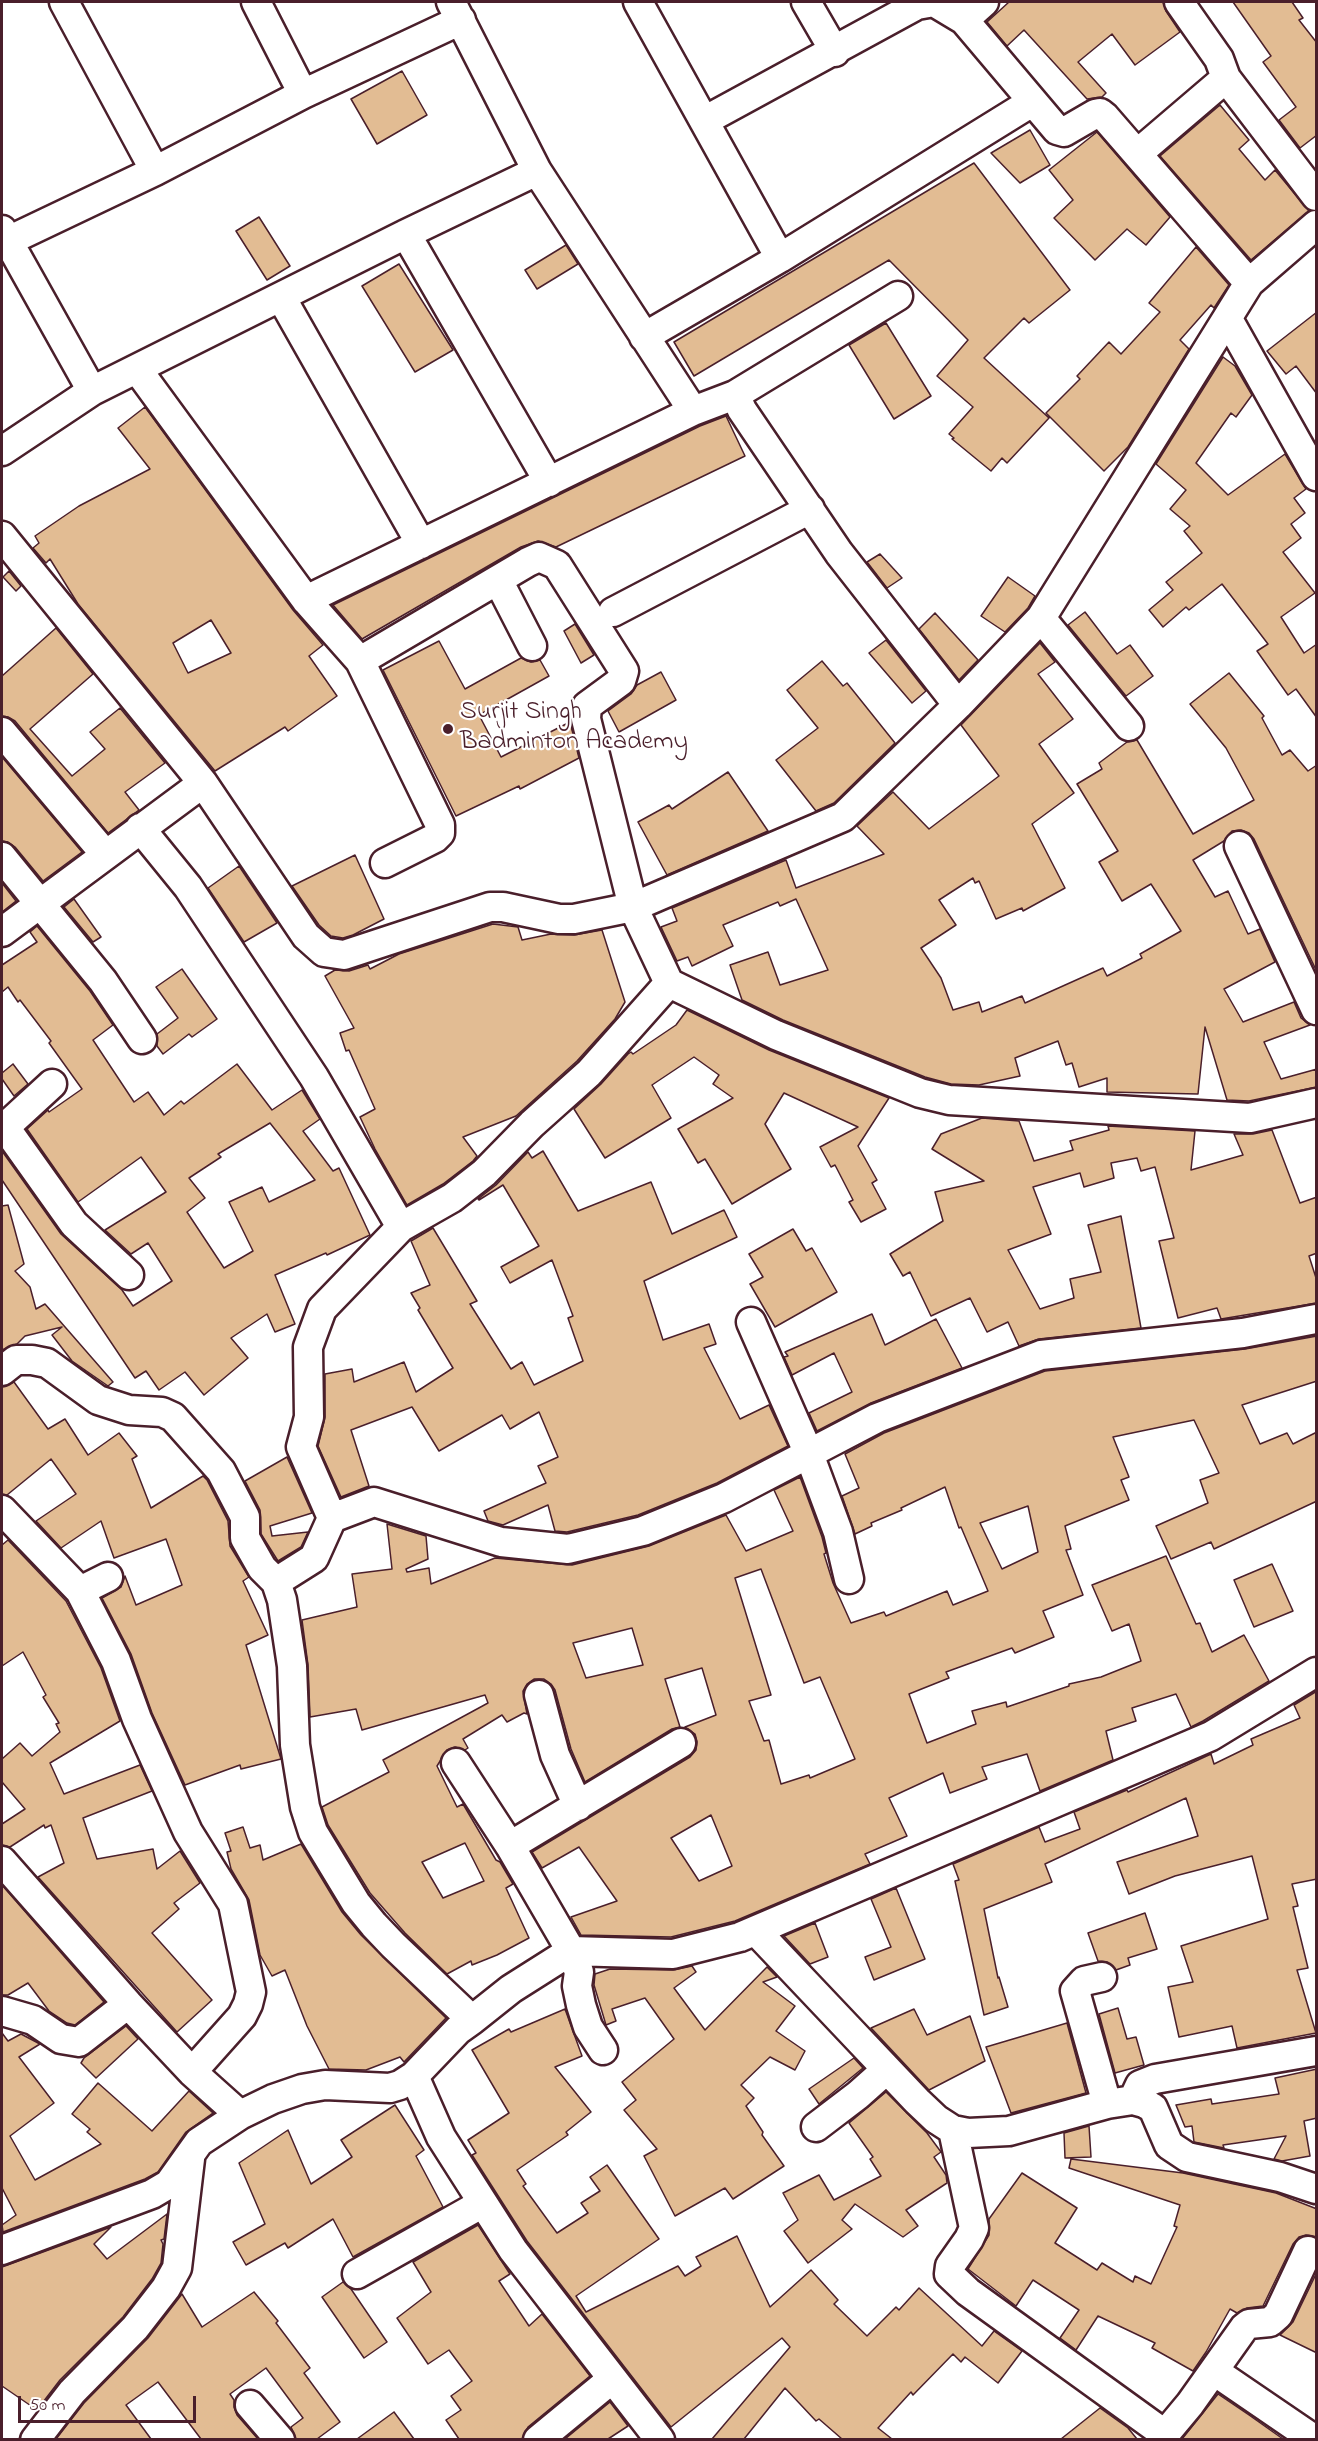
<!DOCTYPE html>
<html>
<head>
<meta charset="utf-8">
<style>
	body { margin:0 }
	#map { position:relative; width:1318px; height:2441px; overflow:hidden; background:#fff; font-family:"Indie Flower",sans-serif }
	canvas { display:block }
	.frame { position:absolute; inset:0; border:3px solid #4a1f2b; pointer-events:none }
	.scale { position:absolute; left:18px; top:2396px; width:178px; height:27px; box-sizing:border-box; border:3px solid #4a1f2b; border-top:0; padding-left:8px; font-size:18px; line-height:21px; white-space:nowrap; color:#4a1f2b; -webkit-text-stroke:4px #fff; paint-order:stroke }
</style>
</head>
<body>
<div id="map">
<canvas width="1318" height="2441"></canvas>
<div class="frame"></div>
<div class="scale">50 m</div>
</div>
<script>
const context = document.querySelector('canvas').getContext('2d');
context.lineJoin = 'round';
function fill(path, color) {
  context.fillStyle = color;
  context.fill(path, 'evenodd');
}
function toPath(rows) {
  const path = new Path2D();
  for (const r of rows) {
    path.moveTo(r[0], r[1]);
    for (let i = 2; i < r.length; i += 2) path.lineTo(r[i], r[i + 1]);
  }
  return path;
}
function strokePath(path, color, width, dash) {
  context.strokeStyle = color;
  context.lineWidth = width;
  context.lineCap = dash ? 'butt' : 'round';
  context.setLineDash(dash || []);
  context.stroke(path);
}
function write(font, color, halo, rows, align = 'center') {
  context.font = font + ' "Indie Flower",sans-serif';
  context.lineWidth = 4.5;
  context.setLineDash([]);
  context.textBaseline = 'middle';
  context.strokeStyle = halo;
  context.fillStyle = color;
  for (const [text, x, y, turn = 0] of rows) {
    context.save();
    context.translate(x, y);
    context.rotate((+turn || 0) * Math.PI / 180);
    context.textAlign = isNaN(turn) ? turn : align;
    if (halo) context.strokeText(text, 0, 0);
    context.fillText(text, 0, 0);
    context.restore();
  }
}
const building = toPath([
	[1009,2,1163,2,1166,11,1180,32,1135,65,1112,34,1078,62,1106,93,1102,97,1087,99,1024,30,1007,46,987,22,1009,2],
	[1233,2,1292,2,1303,18,1299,20,1317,43,1317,135,1300,148,1279,120,1296,107,1263,62,1271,56,1233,2],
	[402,71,427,115,377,144,351,99,402,71],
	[1220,105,1249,140,1239,149,1265,180,1275,170,1309,211,1251,260,1160,156,1220,105],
	[1030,130,1050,165,1020,183,991,153,1030,130],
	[1097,132,1170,217,1146,245,1127,229,1095,260,1054,218,1073,200,1049,170,1097,132],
	[974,163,1070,290,1029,323,1024,318,984,358,1049,418,1007,463,1002,458,991,471,952,439,954,438,949,434,973,407,937,376,968,340,889,260,694,376,674,342,974,163],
	[259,217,290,266,267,280,236,231,259,217],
	[566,245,578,264,537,289,525,270,566,245],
	[1196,247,1229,285,1214,308,1211,305,1180,340,1189,349,1128,447,1104,471,1046,413,1080,379,1077,376,1109,342,1121,354,1160,312,1149,303,1196,247],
	[399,264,453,350,415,372,362,286,399,264],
	[1317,312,1317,394,1296,366,1286,374,1267,351,1317,312],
	[886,323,931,396,894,419,849,345,886,323],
	[1223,357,1235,366,1252,395,1236,417,1231,413,1196,463,1228,495,1285,454,1306,489,1294,498,1305,513,1291,524,1301,538,1283,552,1315,593,1281,617,1304,653,1317,644,1317,718,1296,689,1288,695,1257,651,1268,644,1222,584,1189,610,1186,607,1163,627,1149,610,1173,590,1166,582,1202,553,1184,531,1190,526,1170,509,1186,490,1156,464,1223,357],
	[145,407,293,610,323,645,309,656,337,696,288,731,285,727,215,771,78,604,50,559,46,563,33,548,39,543,35,536,79,506,150,469,118,428,145,407],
	[211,620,231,653,188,673,173,643,211,620],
	[726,416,745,456,556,547,538,541,521,547,362,639,333,605,700,426,726,416],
	[880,554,902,578,887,588,867,562,880,554],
	[9,571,21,586,16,591,3,577,9,571],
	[1008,577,1035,596,1028,608,1005,632,981,616,1008,577],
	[1085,612,1117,654,1130,645,1153,676,1126,696,1068,625,1085,612],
	[935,613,978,660,959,680,919,629,935,613],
	[575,624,594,655,581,663,564,631,575,624],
	[56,628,93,674,30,729,72,776,105,749,90,732,120,708,165,763,125,792,139,810,108,833,15,721,8,717,2,716,2,676,56,628],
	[886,640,926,691,912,703,869,653,886,640],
	[439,641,465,689,521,658,531,662,540,660,549,676,479,715,501,757,570,722,579,758,520,789,519,786,456,816,383,670,439,641],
	[1040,643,1055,662,1038,674,1073,719,1039,744,1074,793,1032,824,1065,888,1023,911,1022,908,996,919,979,881,975,883,973,878,939,900,956,925,921,948,941,978,953,1010,979,1002,982,1012,1022,996,1025,1003,1103,968,1107,976,1142,958,1140,954,1181,931,1151,884,1122,901,1099,862,1118,851,1077,784,1102,769,1099,763,1127,742,1137,740,1193,834,1254,800,1226,748,1190,704,1229,673,1264,716,1262,718,1282,755,1290,750,1308,771,1317,765,1317,972,1254,839,1249,833,1241,830,1232,831,1224,841,1193,860,1215,897,1228,891,1248,934,1260,929,1275,962,1224,989,1243,1022,1294,1002,1301,1018,1310,1025,1264,1042,1281,1079,1317,1069,1317,1087,1249,1101,1227,1100,1205,1027,1198,1094,1107,1092,1107,1078,1079,1087,1072,1063,1066,1065,1058,1041,1015,1058,1020,1076,979,1085,951,1084,925,1077,783,1020,742,1000,730,965,768,952,780,985,828,970,796,899,780,906,778,902,723,925,733,946,692,966,688,957,677,961,661,927,677,921,672,908,786,860,796,888,884,854,857,826,893,792,929,829,999,776,961,725,1040,643],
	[822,661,843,686,847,683,895,743,834,803,816,811,776,760,818,728,787,690,822,661],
	[661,672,676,700,619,732,608,711,631,694,637,685,661,672],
	[2,757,82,852,43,881,15,847,8,842,2,841,2,757],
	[728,772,768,831,667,875,638,822,669,805,672,809,728,772],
	[355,855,384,919,353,935,343,938,331,936,319,925,292,886,355,855],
	[239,866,277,923,244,942,208,888,239,866],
	[2,883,16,901,2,912,2,883],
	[74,899,101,937,93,942,64,907,74,899],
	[493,924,518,927,522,940,551,934,574,935,602,930,625,1002,615,1019,577,1061,516,1116,463,1137,477,1156,473,1161,443,1184,407,1205,375,1149,360,1117,375,1109,349,1050,346,1051,340,1033,354,1028,325,976,335,970,349,971,368,965,370,969,399,954,493,924],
	[37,926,90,991,113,1025,93,1040,134,1102,148,1092,164,1115,181,1101,184,1104,237,1064,272,1110,302,1090,320,1119,303,1131,333,1171,339,1168,370,1235,327,1255,326,1253,275,1275,295,1324,275,1332,267,1314,231,1338,248,1358,204,1395,185,1372,159,1390,146,1371,135,1378,2,1180,2,1151,61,1234,122,1290,133,1306,172,1281,148,1243,131,1254,105,1230,166,1192,141,1157,78,1202,27,1129,48,1110,49,1112,82,1089,49,1043,51,1041,20,1000,18,1002,8,987,2,992,2,965,37,942,30,932,37,926],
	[270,1123,315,1180,269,1202,262,1187,229,1202,253,1251,224,1268,187,1212,205,1198,189,1178,221,1157,218,1154,270,1123],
	[182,969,217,1019,192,1037,189,1034,163,1054,157,1046,157,1034,178,1018,156,987,182,969],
	[687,1010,769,1050,889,1098,858,1146,877,1180,872,1183,886,1209,861,1222,849,1202,853,1200,835,1165,831,1167,820,1147,858,1127,784,1093,765,1124,791,1169,732,1204,705,1159,698,1163,678,1129,733,1098,713,1084,719,1075,694,1057,652,1085,671,1118,605,1158,574,1109,601,1084,628,1054,631,1052,633,1054,676,1025,687,1010],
	[13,1064,28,1084,14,1096,2,1079,2,1073,13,1064],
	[982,1118,1019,1121,1034,1161,1073,1150,1070,1141,1109,1130,1108,1126,1195,1131,1191,1170,1243,1155,1234,1134,1253,1134,1272,1130,1300,1203,1317,1197,1317,1253,1309,1256,1317,1281,1317,1303,1221,1319,1217,1308,1178,1318,1159,1241,1174,1238,1155,1167,1141,1171,1137,1158,1111,1163,1114,1178,1084,1187,1080,1173,1033,1187,1051,1234,1008,1250,1040,1309,1074,1298,1070,1279,1101,1272,1088,1225,1121,1216,1141,1328,1039,1339,1019,1346,1008,1322,987,1332,970,1298,931,1316,910,1272,903,1276,890,1254,943,1221,935,1192,984,1181,932,1149,941,1134,982,1118],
	[543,1151,578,1211,651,1182,672,1234,724,1210,737,1237,644,1281,663,1340,709,1324,716,1344,704,1348,740,1419,769,1405,788,1446,717,1483,638,1515,567,1532,555,1531,548,1505,503,1525,488,1521,484,1511,546,1483,538,1466,558,1457,539,1412,510,1429,502,1415,439,1451,412,1407,351,1430,369,1486,341,1497,318,1446,325,1417,325,1374,352,1369,354,1382,404,1362,416,1392,453,1368,418,1310,420,1308,411,1293,430,1285,411,1241,433,1228,477,1301,470,1304,511,1369,522,1362,534,1385,583,1361,568,1318,573,1316,552,1260,510,1283,501,1267,539,1246,503,1185,479,1200,478,1199,496,1185,528,1152,532,1158,543,1151],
	[8,1205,24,1264,15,1271,30,1287,36,1309,45,1304,113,1382,108,1386,72,1361,52,1335,62,1327,25,1336,17,1344,2,1350,2,1206,8,1205],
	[793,1229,806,1251,812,1248,837,1292,775,1327,750,1284,763,1277,749,1254,793,1229],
	[872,1314,885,1345,936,1319,962,1368,871,1403,817,1431,809,1413,852,1392,834,1353,792,1375,784,1357,788,1356,785,1352,872,1314],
	[1317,1336,1317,1381,1242,1405,1260,1444,1287,1433,1293,1444,1317,1432,1317,1501,1214,1549,1211,1542,1171,1559,1156,1526,1208,1503,1200,1480,1219,1473,1194,1420,1113,1437,1129,1477,1121,1480,1129,1500,1065,1526,1071,1549,1066,1550,1083,1595,1043,1611,1054,1637,1015,1653,1012,1648,946,1672,949,1678,909,1694,927,1743,976,1724,972,1711,1006,1702,1007,1707,1069,1686,1069,1684,1101,1677,1141,1661,1129,1624,1112,1631,1092,1585,1166,1556,1196,1624,1200,1623,1212,1652,1244,1635,1269,1681,1203,1721,1191,1727,1176,1694,1132,1708,1136,1721,1106,1731,1113,1760,1040,1791,1027,1754,982,1767,987,1779,950,1793,943,1773,889,1798,907,1836,865,1854,870,1864,735,1921,671,1937,581,1935,571,1917,617,1901,579,1847,542,1868,532,1852,690,1757,696,1750,697,1742,695,1734,685,1727,716,1715,702,1668,665,1679,680,1727,672,1729,585,1782,571,1749,555,1690,551,1684,544,1679,534,1679,527,1684,523,1691,527,1714,524,1713,507,1722,502,1715,463,1739,468,1748,465,1750,455,1747,447,1750,437,1766,457,1807,463,1804,496,1860,500,1862,513,1884,506,1888,529,1938,497,1955,472,1965,471,1961,447,1974,405,1933,370,1893,328,1825,322,1807,389,1772,383,1760,488,1703,485,1695,362,1730,356,1709,310,1717,308,1665,302,1620,357,1607,352,1574,392,1569,387,1524,426,1536,428,1559,406,1569,407,1572,429,1568,431,1584,495,1558,572,1565,649,1546,726,1515,746,1551,793,1531,774,1490,800,1477,822,1537,826,1553,824,1554,833,1583,851,1623,884,1612,886,1616,947,1591,953,1605,988,1591,961,1527,959,1528,945,1487,901,1508,902,1510,871,1523,872,1526,855,1534,842,1496,859,1488,845,1454,884,1433,1045,1371,1245,1349,1317,1336],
	[1028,1506,1038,1552,1002,1569,980,1523,1028,1506],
	[761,1569,804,1683,820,1677,855,1759,810,1778,809,1775,781,1784,769,1740,764,1741,749,1701,771,1695,735,1578,761,1569],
	[632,1628,643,1665,586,1678,573,1643,632,1628],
	[711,1815,732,1866,699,1881,671,1838,711,1815],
	[465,1843,484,1881,443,1898,422,1862,465,1843],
	[14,1382,48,1429,65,1419,88,1455,119,1433,137,1456,132,1459,151,1508,203,1476,207,1480,228,1521,230,1546,249,1577,243,1581,268,1635,246,1645,281,1759,241,1769,240,1765,185,1785,152,1713,131,1654,102,1598,121,1587,125,1576,136,1605,182,1585,166,1539,114,1558,101,1521,61,1548,36,1521,76,1494,51,1459,7,1495,2,1494,2,1387,14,1382],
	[287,1457,312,1513,270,1526,272,1536,308,1532,301,1547,278,1561,261,1534,260,1510,245,1481,287,1457],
	[8,1540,66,1601,101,1668,120,1721,50,1763,64,1794,140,1765,152,1791,83,1818,97,1859,153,1849,157,1869,180,1851,200,1883,174,1903,179,1909,152,1933,212,2000,177,2032,38,1877,64,1863,51,1825,45,1828,44,1825,10,1847,2,1845,2,1824,25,1809,2,1782,2,1759,20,1743,32,1756,60,1732,56,1724,59,1723,43,1697,46,1695,23,1652,2,1666,2,1545,8,1540],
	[1272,1564,1293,1611,1254,1627,1234,1580,1272,1564],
	[1317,1691,1317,1879,1292,1884,1298,1906,1293,1907,1308,1968,1297,1970,1316,2033,1237,2048,1232,2026,1179,2037,1168,1987,1193,1982,1181,1946,1268,1919,1252,1856,1175,1876,1129,1894,1117,1862,1198,1836,1186,1798,1045,1864,1052,1882,984,1909,998,1978,999,1977,1008,2007,984,2015,955,1881,959,1880,953,1864,1039,1827,1045,1842,1080,1829,1074,1812,1127,1790,1128,1792,1211,1754,1214,1764,1253,1745,1251,1739,1300,1718,1294,1705,1317,1691],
	[243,1827,250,1848,260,1845,263,1860,301,1844,342,1912,361,1935,446,2018,404,2062,400,2057,366,2070,329,2069,307,2026,285,1970,272,1976,260,1955,249,1900,231,1869,227,1852,231,1851,225,1833,243,1827],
	[2,1885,104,2002,75,2025,67,2023,49,2011,28,1983,8,1995,2,1995,2,1885],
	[896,1888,925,1959,874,1980,865,1957,891,1947,871,1899,896,1888],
	[1145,1913,1157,1949,1128,1958,1130,1965,1116,1970,1107,1962,1098,1961,1088,1933,1145,1913],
	[815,1923,828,1957,810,1964,784,1936,815,1923],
	[692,1966,696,1972,674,1988,705,2030,767,1967,777,1977,763,1982,795,2006,776,2031,805,2051,795,2070,770,2057,741,2085,754,2098,746,2106,763,2132,762,2135,784,2166,733,2199,725,2188,675,2216,644,2156,657,2149,624,2110,636,2100,622,2082,674,2039,645,1998,612,2009,616,2021,606,2025,594,1985,595,1974,610,1969,673,1970,692,1966],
	[1118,2008,1127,2039,1136,2037,1144,2065,1115,2073,1099,2014,1118,2008],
	[565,2009,582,2056,555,2067,591,2112,566,2132,568,2135,517,2170,526,2184,523,2186,557,2233,588,2213,581,2203,600,2191,590,2177,607,2165,659,2239,576,2296,586,2312,678,2266,685,2276,701,2266,696,2257,737,2236,770,2307,811,2270,838,2300,834,2304,867,2336,896,2307,899,2310,919,2288,982,2346,994,2331,1022,2351,998,2383,965,2357,961,2362,953,2354,913,2395,911,2392,878,2428,892,2439,842,2439,819,2419,816,2421,785,2388,744,2439,712,2439,790,2347,782,2338,671,2427,527,2241,472,2155,476,2153,468,2140,509,2113,472,2050,509,2029,511,2032,565,2009],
	[914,2009,927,2035,970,2016,985,2061,929,2090,871,2028,914,2009],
	[1067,2023,1086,2093,1011,2113,986,2047,1067,2023],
	[126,2026,138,2039,96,2078,81,2063,84,2058,126,2026],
	[2,2033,8,2041,21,2034,40,2044,19,2057,54,2103,10,2136,35,2180,101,2144,87,2132,90,2129,72,2114,98,2083,152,2131,189,2091,213,2113,186,2132,158,2172,145,2179,3,2232,2,2225,16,2215,2,2188,2,2033],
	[854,2058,863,2068,819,2104,809,2089,854,2058],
	[1317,2069,1317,2118,1304,2121,1310,2156,1282,2161,1274,2159,1286,2136,1223,2145,1224,2148,1194,2142,1192,2126,1185,2127,1176,2105,1211,2099,1212,2104,1279,2094,1275,2078,1317,2069],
	[886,2092,927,2133,941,2152,934,2157,946,2175,947,2183,906,2210,918,2226,903,2237,855,2204,842,2220,852,2229,808,2263,784,2231,798,2220,783,2193,819,2175,834,2200,881,2176,870,2159,873,2157,849,2123,886,2092],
	[395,2105,424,2150,416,2156,443,2207,353,2257,333,2219,288,2248,285,2243,246,2265,233,2242,265,2224,239,2163,288,2130,311,2184,352,2157,341,2140,395,2105],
	[1089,2126,1091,2157,1065,2158,1064,2133,1089,2126],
	[1071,2159,1183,2173,1276,2193,1317,2209,1317,2237,1306,2235,1299,2237,1293,2244,1263,2306,1247,2308,1237,2313,1230,2309,1206,2352,1193,2371,1152,2348,1155,2343,1098,2316,1076,2350,1060,2338,1079,2310,1033,2280,1016,2306,968,2269,989,2235,989,2219,1022,2173,1077,2208,1055,2243,1097,2270,1102,2263,1133,2282,1135,2276,1151,2284,1177,2227,1174,2226,1180,2205,1069,2168,1071,2159],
	[167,2214,164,2239,161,2240,163,2244,161,2263,152,2279,123,2317,60,2380,37,2410,2,2386,2,2267,111,2227,94,2244,107,2259,167,2214],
	[478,2225,510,2274,499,2281,529,2326,542,2314,590,2376,528,2427,522,2439,459,2439,446,2420,461,2410,451,2396,472,2381,449,2350,428,2364,397,2318,431,2292,413,2262,478,2225],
	[1317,2272,1317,2353,1280,2335,1293,2322,1317,2272],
	[343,2282,351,2289,387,2342,364,2358,322,2297,343,2282],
	[254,2292,278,2321,276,2323,310,2368,304,2373,340,2422,317,2439,296,2439,291,2427,303,2418,266,2368,230,2394,234,2400,234,2407,237,2415,258,2439,201,2439,158,2382,126,2405,151,2439,56,2439,84,2403,148,2338,182,2294,202,2327,254,2292],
	[1218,2394,1249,2415,1283,2439,1182,2439,1218,2394],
	[610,2402,628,2426,608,2439,565,2439,610,2402],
	[1100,2408,1128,2428,1137,2439,1061,2439,1100,2408],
	[394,2412,414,2439,357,2439,394,2412]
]);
const minor = toPath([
	[64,2,155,171],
	[256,2,303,94],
	[451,2,537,171,693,411],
	[638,2,780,258],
	[806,2,835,52],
	[1179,2,1219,59,1226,78,1316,196],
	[964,20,1057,130,1064,132,1095,114,1100,113,1105,117,1249,283],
	[704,121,917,5,934,2,964,20,984,2],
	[1137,154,1226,78],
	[2,230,92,391],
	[406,234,549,482],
	[8,241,155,171,303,94,461,20],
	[281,297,421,544],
	[1228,319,1316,476],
	[644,337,780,258,1032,102],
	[137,369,306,600,360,661,440,825,440,833,435,838,385,863],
	[735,395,742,410,839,553,958,705],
	[2,451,92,391,406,234,537,171],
	[2,536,203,783,306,936,324,952,344,955,490,907,503,907,559,919,574,919,633,907,843,817,958,705,1041,618,1249,283,1316,225],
	[498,580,532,646],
	[306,600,693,411,735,395,898,296],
	[613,612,810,509],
	[1041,618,1129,726],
	[360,661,528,562,539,557,557,565,624,671,621,681,587,706,586,719,633,907,669,983,776,1035,920,1093,949,1100,1250,1118,1316,1103],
	[2,732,105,854],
	[140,828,188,887,314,1077,401,1227],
	[1239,846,1316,1010],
	[2,857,103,981,142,1039],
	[2,932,203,783],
	[5,1127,74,1224,129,1275],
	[2,1130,52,1084],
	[751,1322,809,1454,838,1532,849,1579],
	[2,1371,16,1360,32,1360,47,1363,98,1400,129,1410,162,1412,173,1417,221,1471,245,1517,245,1538,262,1568,276,1582,282,1600,292,1666,295,1745,305,1807,313,1832,356,1903,374,1925,393,1945,472,2020],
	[2,1510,80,1591,116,1661,137,1719,188,1832,233,1904,251,1992,248,2004,242,2016,192,2072],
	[332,1518,301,1447,309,1417,308,1347,322,1309,401,1227,452,1198,484,1173,532,1124,589,1073,669,983],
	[276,1582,314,1558,332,1518,374,1502,501,1542,568,1549,643,1531,724,1498,877,1418,1041,1355,1243,1333,1316,1319],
	[80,1591,108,1577],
	[539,1695,555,1755,578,1806],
	[456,1763,510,1846,571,1951,579,1972,577,1986,581,2005,588,2027,603,2050],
	[510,1846,681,1743],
	[2,1861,128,2004,192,2072,240,2115],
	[756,1931,917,2101,936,2119,953,2130,968,2133,1009,2131,1107,2104,1133,2100,1144,2103,1153,2108,1169,2145,1187,2157,1280,2177,1316,2189],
	[1102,1977,1084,1981,1075,1991,1107,2104],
	[2,2011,33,2020,61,2039,79,2042,128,2004],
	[414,2076,441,2137,513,2250,660,2440],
	[1133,2100,1140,2085,1155,2079,1316,2051],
	[816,2127,858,2095,886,2070],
	[953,2130,974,2228,969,2239,950,2266,949,2274,968,2292,1166,2435],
	[2,2250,152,2194,169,2184,199,2142,240,2115,273,2099,302,2089,325,2085,390,2088,400,2085,414,2076,458,2030,472,2020,511,1989,571,1951,673,1954,740,1937,1211,1736,1316,1672],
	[357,2274,483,2203],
	[1214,2371,1315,2440],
	[250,2405,280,2440],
	[35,2440,72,2392,135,2328,166,2288,177,2268,190,2159],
	[538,2440,612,2379],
	[1160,2440,1190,2404,1244,2328,1249,2324,1270,2322,1278,2315,1308,2251]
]);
const markers = [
	[448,729,6,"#4a1f2b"]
];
const poiNames = [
	["Surjit Singh",460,714],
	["Badminton Academy",460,744]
];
fill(building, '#e2bc93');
strokePath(building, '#4a1f2b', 1.5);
strokePath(minor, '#4a1f2b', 33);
strokePath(minor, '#fff', 28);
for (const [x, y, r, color] of markers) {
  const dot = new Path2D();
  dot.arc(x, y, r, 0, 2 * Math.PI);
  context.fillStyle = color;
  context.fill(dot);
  strokePath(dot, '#fff', 2);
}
write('26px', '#4a1f2b', '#fff', poiNames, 'left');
</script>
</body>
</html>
